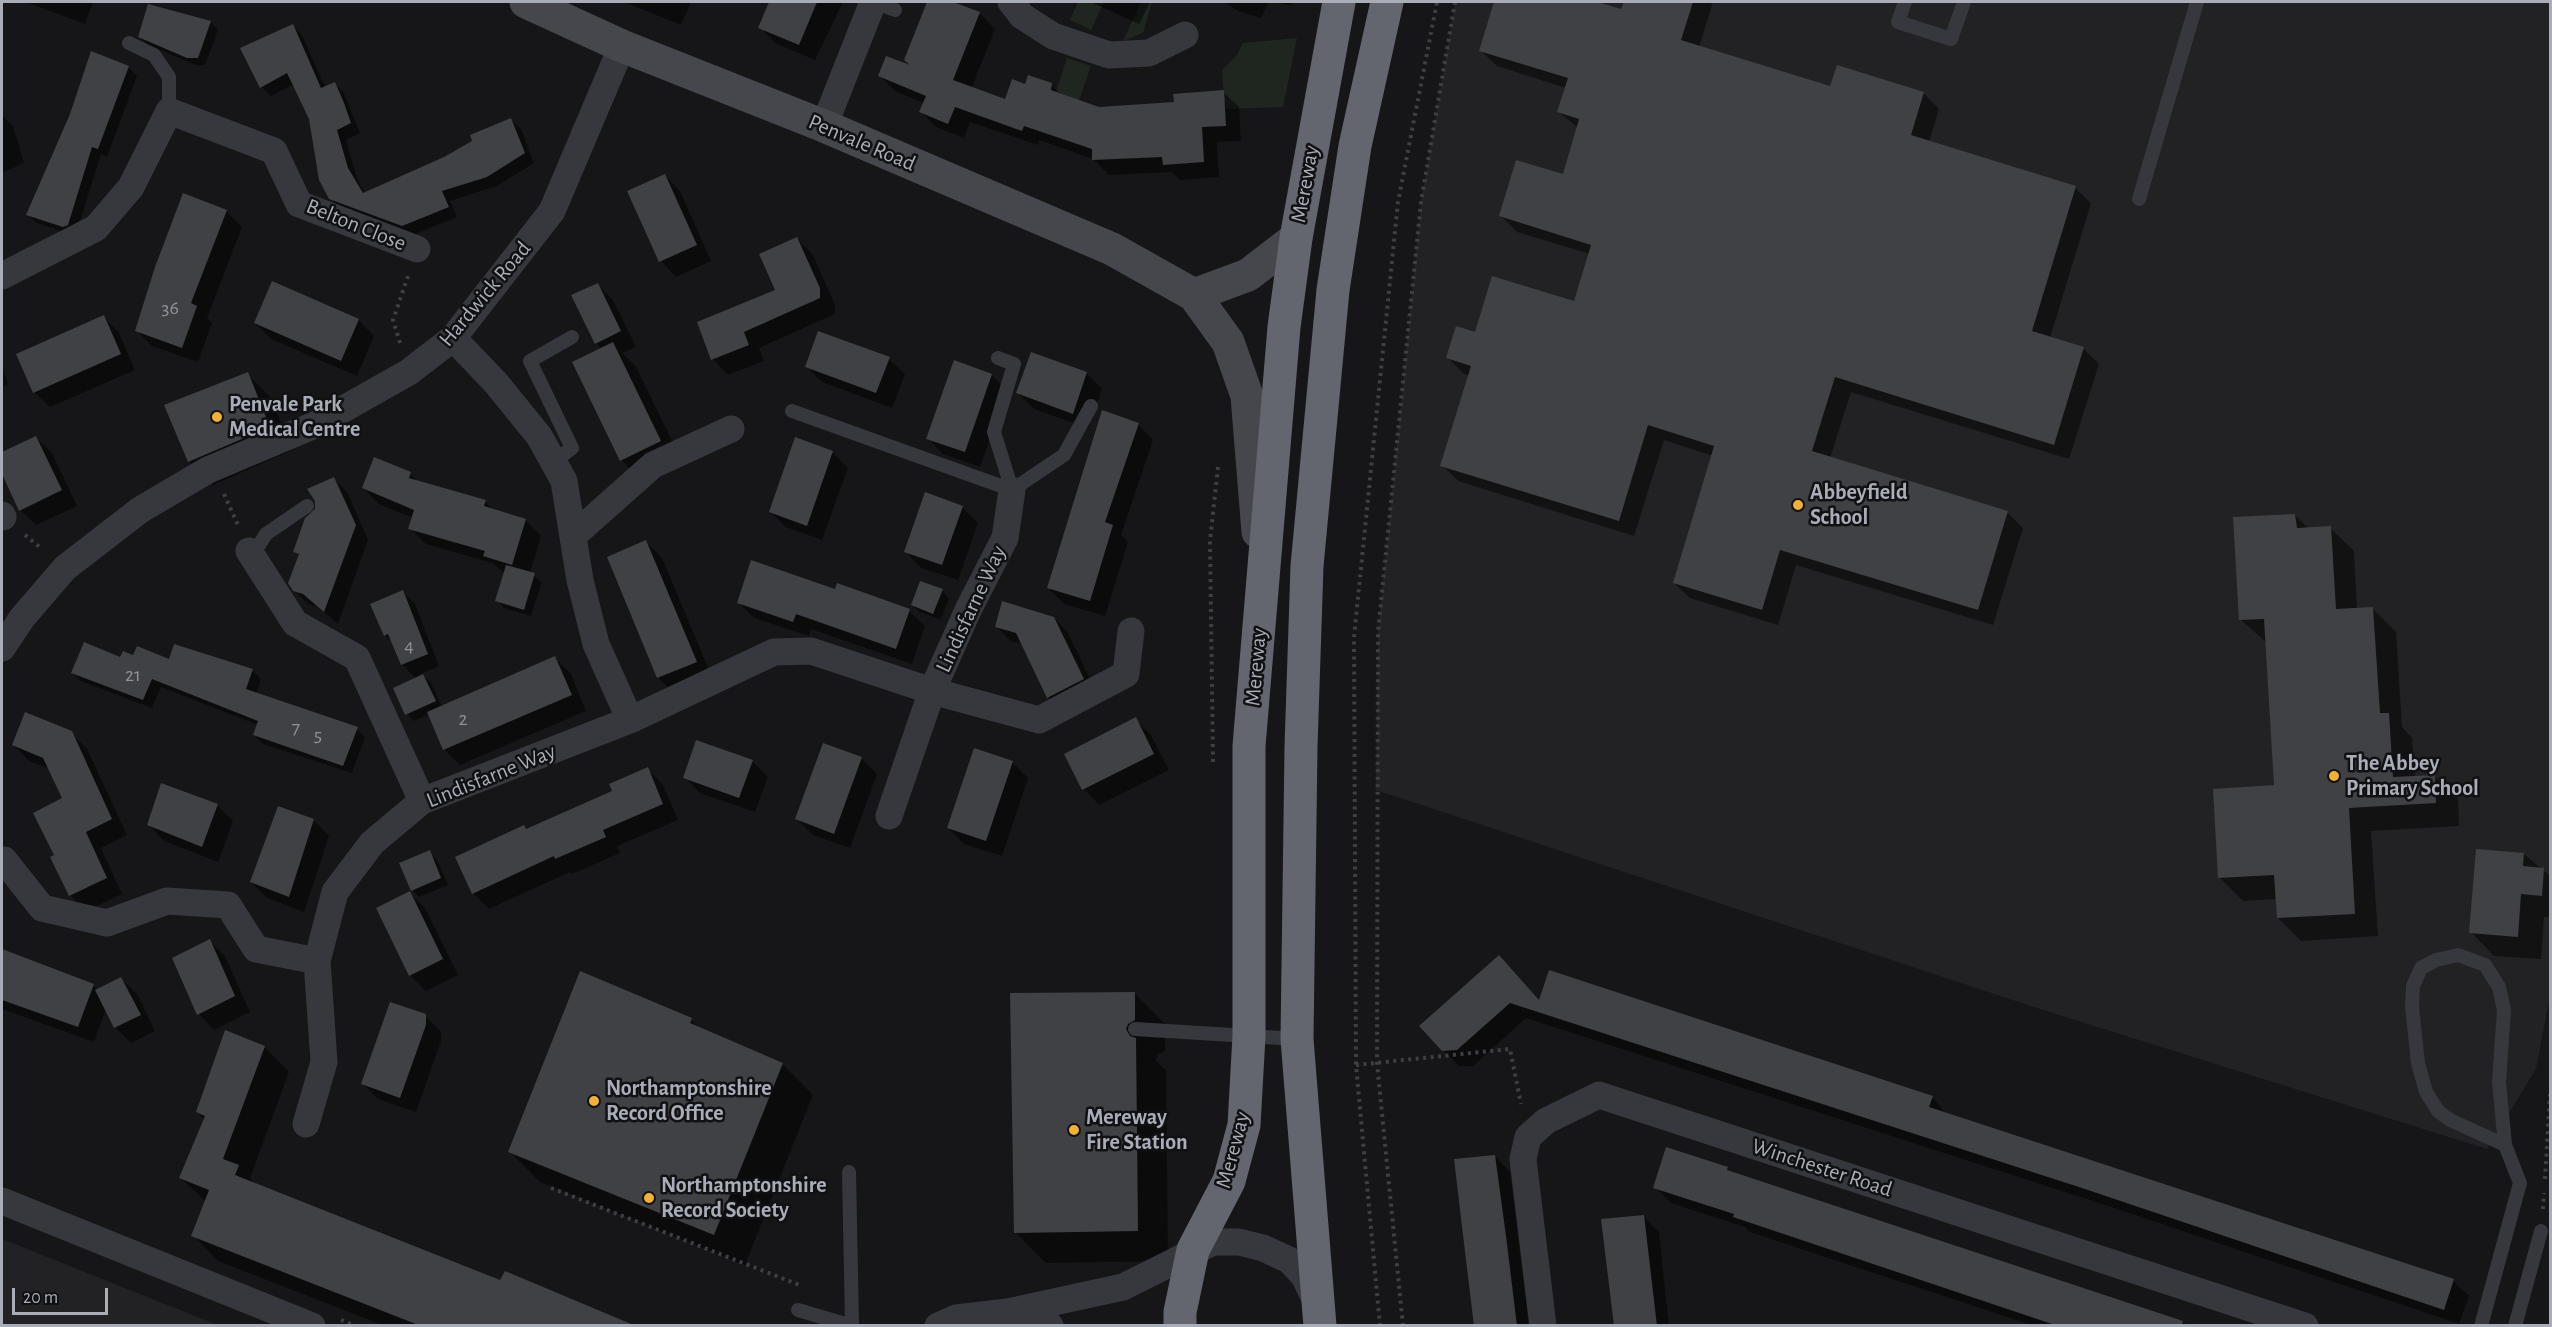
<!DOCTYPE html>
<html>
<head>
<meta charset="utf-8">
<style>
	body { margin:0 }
	#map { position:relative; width:2552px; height:1327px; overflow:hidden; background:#161618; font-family:"Alegreya Sans",sans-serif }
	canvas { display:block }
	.frame { position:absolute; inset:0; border:3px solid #a8adb8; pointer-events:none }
	.scale { position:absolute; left:12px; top:1288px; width:96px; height:27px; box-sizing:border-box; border:3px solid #a8adb8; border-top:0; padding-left:8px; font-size:18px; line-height:21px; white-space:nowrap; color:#a8adb8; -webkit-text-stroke:4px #111113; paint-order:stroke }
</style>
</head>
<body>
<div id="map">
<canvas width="2552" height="1327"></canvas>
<div class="frame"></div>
<div class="scale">20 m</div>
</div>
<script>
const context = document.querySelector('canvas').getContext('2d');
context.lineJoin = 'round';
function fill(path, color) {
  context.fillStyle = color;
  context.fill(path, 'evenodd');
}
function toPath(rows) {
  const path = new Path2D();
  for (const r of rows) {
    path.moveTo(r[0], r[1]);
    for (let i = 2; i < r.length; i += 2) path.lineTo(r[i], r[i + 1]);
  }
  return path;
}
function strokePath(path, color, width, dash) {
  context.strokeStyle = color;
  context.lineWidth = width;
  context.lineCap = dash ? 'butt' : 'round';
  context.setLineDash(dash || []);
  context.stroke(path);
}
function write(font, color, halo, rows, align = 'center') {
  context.font = font + ' "Alegreya Sans",sans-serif';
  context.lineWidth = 5;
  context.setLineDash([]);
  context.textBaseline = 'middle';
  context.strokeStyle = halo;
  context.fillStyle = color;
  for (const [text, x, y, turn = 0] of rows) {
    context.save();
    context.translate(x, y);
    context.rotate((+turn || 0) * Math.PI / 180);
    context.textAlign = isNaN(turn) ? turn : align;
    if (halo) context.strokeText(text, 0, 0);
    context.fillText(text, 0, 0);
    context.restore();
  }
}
const built = toPath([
	[1455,2,2550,2,2550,996,2536,1069,2487,1149,2040,1009,1376,790,1378,632,1421,202],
	[2,1239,215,1324,215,1325,2,1325]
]);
const green = toPath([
	[1078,2,1104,2,1091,30,1070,20],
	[1141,2,1152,2,1143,33,1123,41],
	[1297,38,1283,107,1225,109,1222,70,1237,55,1243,43],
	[1067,58,1091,66,1079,100,1056,92]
]);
const shadow = toPath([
	[26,2,93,2,85,24],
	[624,2,691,2,681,25],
	[771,2,843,2,815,60,775,43,760,27],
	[937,2,949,2,980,14,995,29,971,89,1006,101,1026,86,1051,85,1062,95,1098,108,1176,103,1223,92,1239,107,1241,141,1217,142,1219,177,1180,180,1172,172,1109,175,1093,159,1039,140,1038,145,970,122,964,138,936,127,921,112,924,103,895,91,880,76,913,68],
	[1091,2,1150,2,1139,24],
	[1224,2,1269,2,1261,18,1238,11],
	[1276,2,1292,2,1291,6],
	[1496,2,1592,2,1622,11,1625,2,1713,2,1699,47,1831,88,1923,93,1939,109,1929,142,2075,188,2091,203,2050,338,2083,348,2099,364,2069,459,1851,392,1830,458,2007,512,2023,528,1993,625,1796,565,1778,625,1690,598,1674,583,1713,456,1664,440,1634,536,1458,481,1442,465,1470,376,1464,374,1448,358,1476,334,1575,303,1590,254,1517,232,1501,216,1564,176,1578,128,1559,112,1566,88,1497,66,1481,51],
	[149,6,211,22,218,30,205,65,195,65,147,44,139,37],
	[293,26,302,35,325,87,334,83,344,93,360,133,346,140,357,179,366,194,444,158,511,120,521,129,534,163,497,186,450,201,457,217,413,235,340,208,330,198,310,118,294,84,271,96,261,87],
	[128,67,137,76,107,157,101,154,76,234,72,235,37,223,28,215],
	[2,115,13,126,24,163,2,173],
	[664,175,680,191,711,261,676,277,661,261],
	[226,211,242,227,207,318,212,323,198,362,152,346,137,331],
	[797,239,813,255,835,305,835,314,759,348,764,361,728,375,713,359,699,323,777,291],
	[272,283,359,321,374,336,357,376,271,339,255,323],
	[597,284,613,300,636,347,622,353,636,367,684,465,645,484,621,460,574,363,602,349,596,343],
	[104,317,119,333,135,370,50,407,34,392],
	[1032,354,1087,374,1102,389,1088,428,1034,409,1018,393],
	[889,359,905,374,892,408,822,382,806,366],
	[2,367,8,384,2,387],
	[247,374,271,398,292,450,213,485,189,462,166,406],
	[992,375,1007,391,980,467,943,454,928,438],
	[1103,412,1138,424,1153,440,1121,535,1128,542,1105,616,1064,604,1048,588],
	[36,438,52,453,77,506,36,525,20,510,2,470,2,454],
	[832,452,848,468,822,540,786,527,770,512],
	[410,474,418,482,485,501,494,511,525,520,541,536,530,573,542,582,531,616,504,608,497,600,505,573,492,563,426,544,410,528,413,518,379,504,363,488],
	[334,479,347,492,368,540,338,624,318,607,308,604,294,590,300,556,294,551],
	[962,507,978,523,958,580,921,568,906,552],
	[2295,515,2309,529,2330,528,2354,551,2357,610,2373,609,2396,632,2402,727,2412,738,2415,777,2434,776,2458,800,2459,826,2371,831,2378,936,2301,941,2278,918,2277,899,2243,901,2220,878,2275,786,2267,643,2241,620],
	[646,542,662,558,712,677,674,693,658,678,609,557],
	[836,591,909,611,925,626,912,664,811,629,809,636,754,618,738,602],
	[942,591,949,598,941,620,920,612,912,605],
	[403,592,415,604,439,666,421,674,431,683,442,707,555,658,571,674,586,711,460,765,444,749,429,714,414,721,407,714,416,679,402,664,393,643,385,635],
	[1054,618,1068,633,1097,693,1063,711,1049,697,1023,644,1011,641,996,626],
	[175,646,253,671,261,679,256,694,357,729,365,737,352,773,263,744,254,735,258,725,161,687,152,708,81,681,72,673,134,657,170,661],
	[1135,719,1151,735,1169,770,1099,805,1084,789,1066,755],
	[71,733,87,749,127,835,101,848,122,894,86,911,70,895,56,855,64,798,50,769,29,761,14,745],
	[861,758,877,774,850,848,813,835,797,819],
	[752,761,768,777,755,812,700,793,685,777],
	[1012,762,1028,778,1002,856,964,844,948,828],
	[647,769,663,785,678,820,617,846,620,853,572,874,570,872,489,909,473,893,527,830,613,792],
	[217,805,233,821,218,862,164,841,149,825],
	[313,820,329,836,304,912,267,898,251,882],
	[430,852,437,860,448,885,419,897,412,890],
	[2524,854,2550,876,2550,917,2544,917,2541,959,2494,956,2471,932],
	[410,893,425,908,458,975,426,991,410,975],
	[209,941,225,956,250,1012,214,1030,199,1014],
	[2,950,93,985,98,990,121,979,137,994,155,1031,131,1043,115,1027,106,1009,94,1042,2,1009],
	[1499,958,1540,1002,1932,1097,1947,1115,2453,1281,2469,1296,2459,1324,2102,1204,1526,1018,1473,1066,1459,1066,1443,1050],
	[1134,993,1165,1024,1165,1051,1158,1054,1156,1061,1166,1070,1168,1261,1046,1263,1015,1232],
	[425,1016,441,1032,441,1041,416,1112,378,1099,362,1083],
	[691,1020,700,1029,782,1064,813,1095,745,1265,540,1182,509,1151],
	[264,1047,289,1072,250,1178,257,1185,501,1282,634,1326,385,1326,218,1261,193,1235,206,1202,181,1178,205,1120,197,1112],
	[1495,1156,1510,1172,1529,1326,1475,1326],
	[1727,1168,1732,1173,2193,1326,2034,1326,1750,1232,1745,1227,1671,1203,1655,1187],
	[1643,1216,1659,1232,1669,1326,1614,1326]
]);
const building = toPath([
	[769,2,817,2,799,45,758,28],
	[927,2,953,2,980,12,953,80,1005,99,1012,79,1025,84,1028,75,1052,83,1051,90,1099,107,1174,102,1173,94,1224,90,1226,126,1202,127,1204,162,1163,165,1162,157,1092,160,1092,149,1024,126,1022,131,955,107,948,124,919,112,926,96,878,76,886,56,910,65,904,60],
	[1494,2,1597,2,1621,9,1624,2,1693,2,1681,40,1830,86,1837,65,1924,92,1911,135,2076,186,2032,331,2084,347,2054,445,1835,377,1812,451,2008,511,1978,610,1780,550,1762,610,1673,583,1714,446,1648,425,1619,521,1440,466,1471,366,1446,358,1456,326,1475,332,1492,276,1574,301,1591,245,1499,216,1516,160,1563,174,1579,119,1557,112,1568,78,1479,51],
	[148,4,211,21,198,58,187,58,138,37],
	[293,24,321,88,335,82,344,103,351,123,337,130,348,168,363,193,444,157,472,141,470,135,511,118,525,153,487,177,442,191,449,207,402,226,329,199,319,180,309,119,287,73,260,88,240,48],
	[91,51,129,66,98,149,92,147,68,225,63,227,26,215,70,114],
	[665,174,697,245,659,262,627,191],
	[183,193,227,210,191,303,197,306,182,348,135,331,155,267],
	[797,237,820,288,820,298,744,332,749,345,711,360,697,322,775,290,759,254],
	[272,281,359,319,341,361,254,323],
	[598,283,621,331,595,344,571,295],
	[104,315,121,354,33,393,16,354],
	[818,331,890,357,876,393,805,367],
	[613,342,661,441,620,461,572,362],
	[1031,352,1087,372,1073,414,1016,393],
	[954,360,992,374,965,452,926,439],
	[248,372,270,427,188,462,164,405],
	[1102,410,1139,423,1105,522,1113,525,1090,601,1047,588],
	[36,436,62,490,19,511,2,474,2,452],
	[795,437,833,451,807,526,769,512],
	[374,457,411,472,409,478,486,500,484,506,526,519,512,565,483,556,485,551,408,529,414,510,362,488],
	[334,477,356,525,324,612,303,594,293,591,288,583,299,554,293,552,305,518,315,509,315,501,307,489],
	[925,492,963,506,942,565,904,552],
	[2295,514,2297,528,2331,526,2336,609,2373,607,2380,713,2389,713,2393,777,2435,775,2436,803,2349,808,2355,914,2277,918,2274,875,2218,878,2213,789,2274,785,2264,619,2239,620,2233,517],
	[646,540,697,662,657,678,607,557],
	[751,560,835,589,837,583,910,609,896,649,796,614,793,622,737,603],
	[506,565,535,573,524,610,495,601],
	[920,581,943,589,933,614,911,605],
	[403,590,428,654,401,665,388,634,384,636,370,604],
	[1002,601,1054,617,1084,679,1047,698,1016,633,995,627],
	[84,642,120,657,123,651,133,655,137,646,169,659,174,644,253,669,246,689,358,727,343,766,253,735,258,721,152,679,143,700,71,673],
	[555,656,572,695,443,750,427,712],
	[423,674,436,701,405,715,393,688],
	[25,712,72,731,112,819,86,832,107,878,69,896,50,857,54,855,33,813,62,798,43,758,12,745],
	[1136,717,1154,754,1082,790,1064,754],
	[696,740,753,760,739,798,683,778],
	[823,743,862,757,834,834,795,819],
	[974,748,1013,761,986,841,947,828],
	[648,767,663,804,603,830,606,837,555,859,554,856,472,894,455,857,524,825,526,829,612,791,609,784],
	[161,783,218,804,202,847,147,825],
	[278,806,314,819,289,897,250,882],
	[2476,849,2524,853,2523,866,2544,868,2542,896,2521,894,2518,937,2469,933],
	[430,850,441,878,411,891,399,863],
	[410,891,443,959,409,976,376,908],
	[210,939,235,996,197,1015,172,958],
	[2,949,94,984,78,1027,2,1000],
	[1499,955,1539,1000,1549,970,1933,1096,1929,1107,2454,1279,2444,1310,2085,1189,1510,1003,1457,1050,1442,1051,1419,1026],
	[580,971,692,1018,690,1023,783,1063,714,1235,508,1152],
	[121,977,141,1015,114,1028,95,990],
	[1135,992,1135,1020,1128,1024,1126,1029,1130,1036,1136,1038,1138,1231,1014,1233,1010,993],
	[390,1002,426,1014,426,1025,400,1098,361,1084],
	[225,1030,265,1046,223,1159,239,1165,235,1175,500,1280,505,1271,636,1326,421,1326,191,1236,209,1190,179,1178,205,1116,196,1112],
	[1666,1147,1728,1167,1727,1170,2183,1321,2182,1326,2058,1326,1733,1217,1734,1214,1653,1188],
	[1495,1155,1506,1236,1517,1326,1474,1326,1463,1235,1454,1159],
	[1644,1215,1657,1326,1614,1326,1601,1219]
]);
const path = toPath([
	[400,343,393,320,408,276],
	[224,494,238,525],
	[25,535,42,549],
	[1213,762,1210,541,1218,467],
	[1356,1065,1510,1049,1521,1104],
	[2545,1179,2550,1094],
	[551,1188,802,1286],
	[2543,1209,2544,1193],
	[341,1320,355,1326],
	[1380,1326,1356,1065,1354,637,1398,202,1437,2],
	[1403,1326,1377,1063,1378,632,1421,202,1455,2]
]);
const lane = toPath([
	[874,2,895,10],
	[1905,2,1898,22,1951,39,1964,2],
	[129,43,154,55,169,77,169,111],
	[2139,199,2197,2],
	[998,358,1014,364,994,432,1012,490],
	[792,411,1012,490],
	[553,462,572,448,530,361,572,337],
	[1012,490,1064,455,1091,406],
	[252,556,266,534,307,506],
	[1135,1029,1297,1039],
	[849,1172,852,1325],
	[798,1310,852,1326],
	[2481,1326,2520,1183,2505,1145,2499,1082,2504,1010,2499,987,2485,965,2458,955,2436,960,2421,968,2413,986,2412,1007,2418,1063,2426,1092,2438,1111,2450,1120,2505,1145],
	[2515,1326,2541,1231]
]);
const street = toPath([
	[1011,2,1022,16,1053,36,1109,55,1149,53,1185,35],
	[824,126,873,2],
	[2,276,96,228,131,187,169,111,274,151,299,204,417,249],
	[453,338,496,383,539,436,564,481,580,580,596,644,630,720],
	[2,515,3,517],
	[573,536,653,465,731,429],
	[249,551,295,623,357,658,422,801],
	[2,648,22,618,65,568,140,510,208,470,317,424,409,372,453,338,552,211,622,46],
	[889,816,932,691,969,608,1005,538,1012,490],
	[4,860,42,908,107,923,167,901,228,905,256,949,317,961],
	[306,1124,324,1062,317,961,335,892,372,843,422,801,630,720,774,652,811,651,932,691,1039,720,1126,674,1131,631],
	[2,1201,312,1326],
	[1009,1312,1050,1326],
	[938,1326,956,1318,1008,1312,1123,1287,1213,1242,1239,1242,1263,1248,1289,1260,1304,1276,1316,1301],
	[1543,1326,1523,1159,1528,1137,1546,1121,1599,1095,2305,1326]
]);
const secondary = toPath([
	[526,2,622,46,824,126,1112,249,1194,295,1228,342,1247,396,1258,532],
	[1194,295,1248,275,1296,238]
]);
const highway = toPath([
	[1180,1326,1180,1312,1193,1250,1229,1181,1244,1125,1249,1036,1249,746,1284,327,1296,238,1339,2],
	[1320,1326,1297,1039,1301,747,1307,566,1333,290,1355,146,1387,2]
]);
const markers = [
	[217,417,6,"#f2b134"],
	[1798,505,6,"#f2b134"],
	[2334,776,6,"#f2b134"],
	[594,1101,6,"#f2b134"],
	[1074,1130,6,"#f2b134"],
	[649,1198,6,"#f2b134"]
];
const numberNames = [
	["36",170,308],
	["4",409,646],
	["21",133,675],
	["2",463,719],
	["7",296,728],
	["5",318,735]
];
const streetNames = [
	["Penvale Road",862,143,23],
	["Mereway",1305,184,-80],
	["Belton Close",356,225,22],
	["Hardwick Road",485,294,-50],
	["Lindisfarne Way",971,609,-65],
	["Mereway",1256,667,-85],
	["Lindisfarne Way",491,776,-22],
	["Mereway",1233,1150,-75],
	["Winchester Road",1822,1168,18]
];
const poiNames = [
	["Penvale Park",229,404],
	["Medical Centre",229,429],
	["Abbeyfield",1810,492],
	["School",1810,517],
	["The Abbey",2346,763],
	["Primary School",2346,788],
	["Northamptonshire",606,1088],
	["Record Office",606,1113],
	["Mereway",1086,1117],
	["Fire Station",1086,1142],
	["Northamptonshire",661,1185],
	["Record Society",661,1210]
];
fill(built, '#222225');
fill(green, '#1e261f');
fill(shadow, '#0007');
fill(building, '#404145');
strokePath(path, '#3d3f44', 4, [3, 4.5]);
strokePath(lane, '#37383d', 14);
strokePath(street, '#37383d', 27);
strokePath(secondary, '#45474d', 33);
strokePath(highway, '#63666e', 33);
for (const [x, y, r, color] of markers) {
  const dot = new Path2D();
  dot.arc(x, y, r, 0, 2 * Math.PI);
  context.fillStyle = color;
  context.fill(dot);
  strokePath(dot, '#111113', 2);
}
write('20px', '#8e929b', null, numberNames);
write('22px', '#a8adb8', '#111113', streetNames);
write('bold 22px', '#a8adb8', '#111113', poiNames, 'left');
</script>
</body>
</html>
